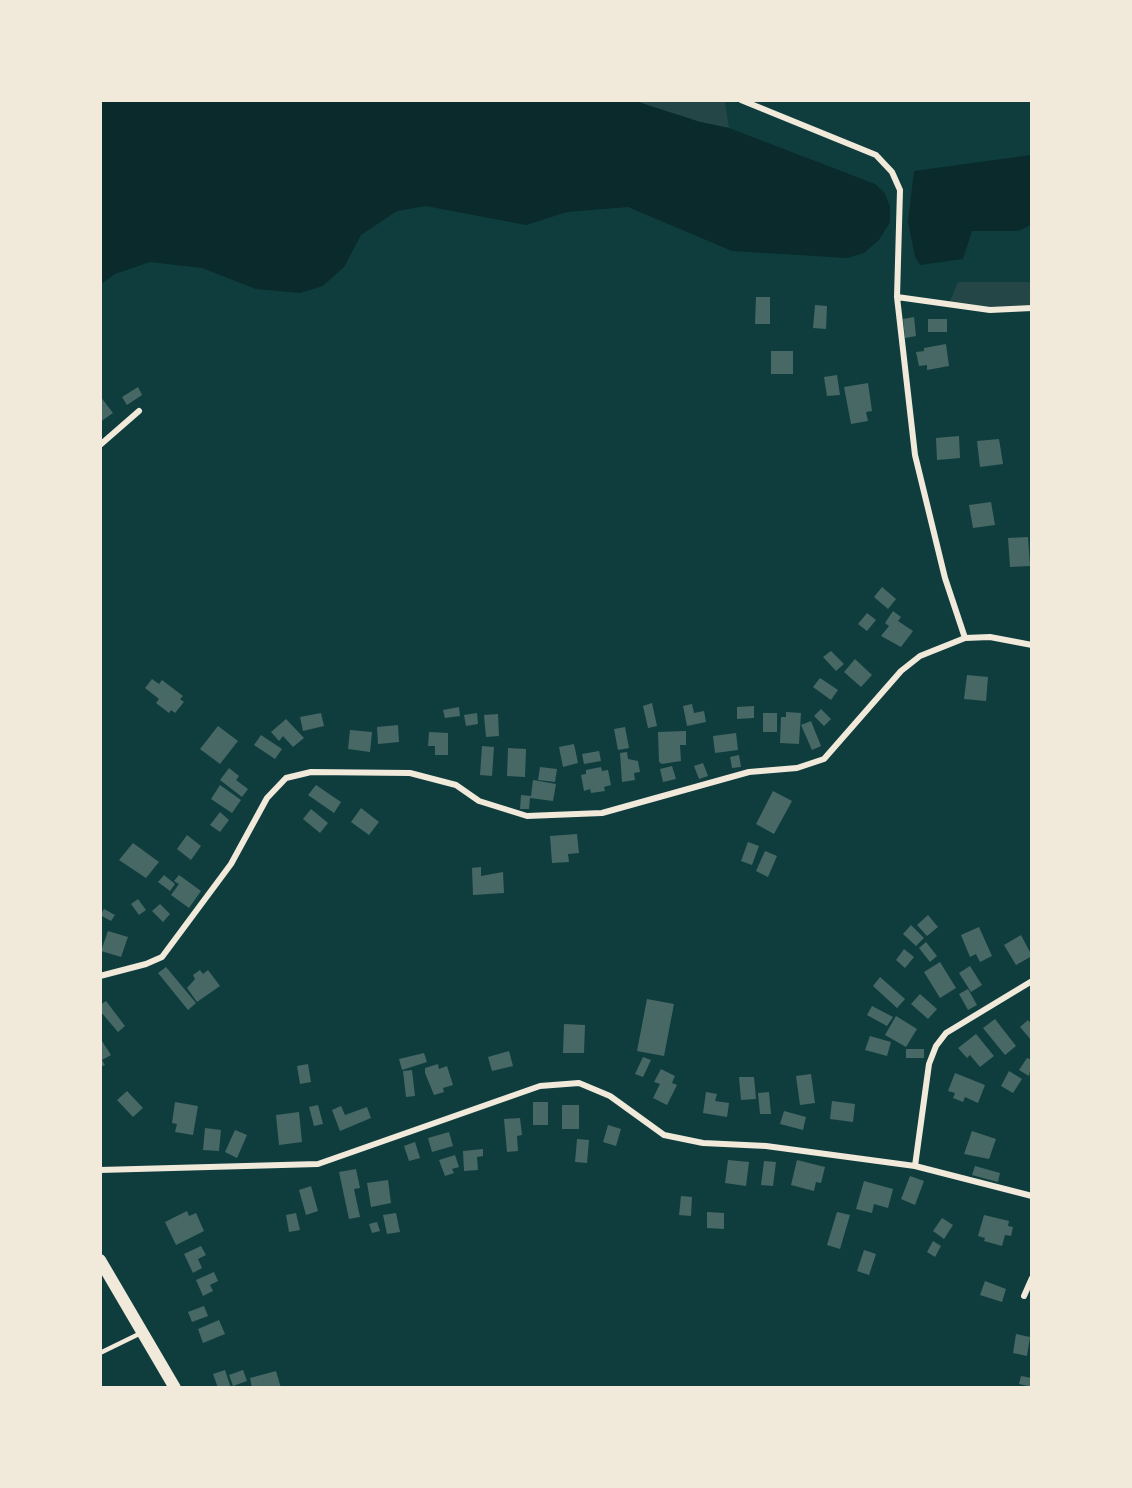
<!DOCTYPE html>
<html>
<head>
<meta charset="utf-8">
<style>
	body { margin:0 }
	#map { position:relative; width:1132px; height:1488px; overflow:hidden; background:#0f3d3e; font-family:"Work Sans",sans-serif }
	canvas { display:block }
	.frame { position:absolute; inset:0; border:102px solid #f1e9da; pointer-events:none }
</style>
</head>
<body>
<div id="map">
<canvas width="1132" height="1488"></canvas>
<div class="frame"></div>
</div>
<script>
const context = document.querySelector('canvas').getContext('2d');
context.lineJoin = 'round';
function fill(path, color) {
  context.fillStyle = color;
  context.fill(path, 'evenodd');
}
function toPath(rows) {
  const path = new Path2D();
  for (const r of rows) {
    path.moveTo(r[0], r[1]);
    for (let i = 2; i < r.length; i += 2) path.lineTo(r[i], r[i + 1]);
  }
  return path;
}
function strokePath(path, color, width, dash) {
  context.strokeStyle = color;
  context.lineWidth = width;
  context.lineCap = dash ? 'butt' : 'round';
  context.setLineDash(dash || []);
  context.stroke(path);
}
const green = toPath([
	[635,101,721,101,725,102,729,128,700,122],
	[958,282,1031,282,1031,308,990,310,948,306]
]);
const water = toPath([
	[101,100,635,101,700,122,729,128,875,184,884,192,890,206,890,222,879,240,864,253,847,258,732,251,628,207,567,212,526,225,426,206,397,211,361,235,344,267,323,286,300,293,256,289,202,268,150,262,115,274,101,284],
	[1031,155,1031,225,1018,231,972,231,963,259,920,265,915,257,908,222,914,171]
]);
const building = toPath([
	[756,297,770,297,770,324,755,324],
	[815,305,827,306,826,329,813,328],
	[914,317,916,336,905,338,903,319],
	[928,319,947,319,947,332,928,332],
	[946,344,949,366,927,370,927,365,919,366,916,352,924,351,924,348],
	[771,351,793,351,793,374,771,374],
	[837,375,840,395,827,396,824,377],
	[868,383,872,411,866,412,868,421,851,424,844,387],
	[138,387,142,395,127,405,122,397],
	[100,396,113,413,100,422],
	[959,436,960,458,937,460,936,438],
	[999,439,1003,464,980,467,977,441],
	[991,502,995,525,973,528,969,505],
	[1028,537,1030,566,1010,567,1008,538],
	[882,587,896,599,888,609,874,597],
	[893,611,901,617,898,621,913,631,901,647,881,636,889,626,885,623],
	[867,613,876,620,867,631,858,624],
	[831,651,844,664,836,671,823,657],
	[855,659,872,675,861,687,844,672],
	[967,675,988,677,986,701,964,699],
	[820,678,838,690,831,700,813,687],
	[152,679,159,684,162,680,183,696,180,699,184,702,175,713,171,710,169,713,156,703,159,699,145,688],
	[652,703,657,726,648,728,643,706],
	[692,704,694,713,704,711,706,722,687,726,683,706],
	[754,706,754,718,737,719,737,707],
	[459,707,460,716,445,718,443,710],
	[821,709,831,719,824,726,814,716],
	[786,712,801,713,799,744,780,743,781,717,786,717],
	[321,713,324,726,303,731,300,717],
	[477,713,478,724,466,726,464,715],
	[763,713,777,713,777,732,763,732],
	[498,714,499,736,486,737,484,715],
	[286,719,304,738,293,747,283,736,279,741,271,732],
	[811,721,821,746,812,750,801,725],
	[398,725,399,742,378,744,377,727],
	[218,726,238,741,220,764,200,749],
	[625,727,629,748,618,750,614,729],
	[350,730,372,732,370,752,348,749],
	[686,731,686,745,680,745,681,761,662,764,659,762,658,732],
	[429,732,448,733,448,755,435,755,435,746,428,746],
	[736,733,738,750,715,753,713,736],
	[261,735,282,749,275,759,254,745],
	[574,744,578,763,563,767,559,747],
	[482,746,494,747,492,776,480,775],
	[508,748,526,749,525,777,507,776],
	[599,751,601,761,584,764,582,754],
	[627,752,628,759,638,761,640,772,634,773,635,780,622,782,620,753],
	[739,755,741,767,732,768,730,757],
	[703,763,708,776,699,779,694,766],
	[672,766,676,779,663,782,660,769],
	[540,767,557,769,555,782,538,780],
	[601,767,602,771,608,770,611,785,604,787,605,791,591,793,590,789,584,791,581,775,586,774,586,770],
	[229,768,239,776,236,780,248,789,242,797,220,780],
	[533,780,556,784,553,801,530,798,529,809,520,809,521,795,531,796],
	[220,785,241,800,232,813,211,799],
	[316,785,341,802,334,813,308,795],
	[773,791,792,801,774,834,756,824],
	[361,808,379,822,369,835,351,822],
	[311,809,328,823,320,833,303,819],
	[220,812,229,820,220,832,210,825],
	[577,834,579,853,568,854,569,862,552,863,550,836],
	[187,835,201,846,191,860,177,849],
	[748,842,759,846,752,865,741,861],
	[133,843,159,862,146,878,119,860],
	[765,851,777,856,768,877,756,871],
	[481,867,481,876,503,872,504,893,473,895,472,868],
	[164,875,175,884,170,891,158,882],
	[179,875,201,891,189,908,171,895,179,884,174,881],
	[138,899,146,910,139,915,131,904],
	[160,904,170,914,163,922,152,911],
	[104,909,115,915,111,921,100,915],
	[928,915,938,927,927,936,917,925],
	[911,925,924,938,916,946,903,934],
	[979,927,992,956,980,962,976,954,970,957,961,935],
	[108,931,128,937,121,957,101,951],
	[1021,935,1032,956,1016,965,1004,945],
	[926,942,937,956,930,962,919,948],
	[904,949,914,957,905,968,896,960],
	[940,962,956,988,940,998,924,972],
	[970,966,982,985,971,992,959,973],
	[166,967,196,1003,188,1010,158,973],
	[200,970,203,974,208,970,220,986,197,1002,187,988,195,979,193,975],
	[880,977,905,999,897,1008,873,986],
	[968,989,977,1005,968,1010,959,994],
	[920,994,937,1009,928,1019,911,1004],
	[647,999,674,1004,664,1056,637,1051],
	[106,1001,125,1026,118,1032,100,1011,100,1005],
	[872,1006,893,1017,887,1026,867,1015],
	[896,1016,917,1029,906,1047,885,1035],
	[995,1019,1016,1046,1005,1055,983,1028],
	[1028,1020,1032,1025,1032,1041,1020,1027],
	[564,1024,585,1025,584,1053,563,1053],
	[976,1034,994,1056,980,1067,970,1055,967,1058,958,1048],
	[870,1036,891,1042,887,1056,865,1050],
	[100,1038,111,1055,102,1060,105,1065,100,1067],
	[906,1049,924,1049,924,1058,906,1058],
	[509,1051,513,1066,492,1071,488,1057],
	[424,1053,427,1062,402,1070,399,1059],
	[643,1057,651,1060,643,1077,635,1074],
	[1027,1058,1032,1060,1029,1076,1019,1070],
	[308,1064,311,1082,300,1084,297,1066],
	[438,1064,439,1069,447,1066,453,1085,443,1088,444,1092,434,1095,425,1073,425,1068],
	[661,1069,675,1076,672,1083,677,1085,667,1105,653,1098,660,1084,654,1082],
	[412,1070,415,1096,406,1097,403,1071],
	[1009,1071,1022,1079,1013,1093,1001,1086],
	[955,1073,985,1085,978,1103,965,1097,963,1102,953,1098,955,1093,948,1091],
	[811,1074,815,1103,800,1105,796,1076],
	[739,1077,754,1077,756,1099,741,1100],
	[127,1091,143,1108,133,1117,117,1100],
	[706,1092,717,1094,715,1101,729,1103,727,1117,703,1113],
	[769,1092,771,1114,760,1114,758,1093],
	[832,1101,855,1104,853,1122,830,1119],
	[175,1102,198,1106,193,1135,175,1132,177,1124,172,1123],
	[533,1102,548,1102,548,1125,533,1125],
	[318,1105,323,1124,314,1126,309,1107],
	[562,1105,579,1105,579,1129,562,1129],
	[341,1106,345,1115,367,1107,371,1118,340,1131,332,1110],
	[784,1111,806,1117,803,1130,780,1124],
	[299,1112,302,1142,279,1145,276,1115],
	[520,1118,522,1135,517,1136,518,1151,507,1152,504,1119],
	[608,1125,621,1129,616,1146,603,1142],
	[205,1128,221,1130,219,1151,203,1150],
	[235,1130,247,1135,237,1158,225,1152],
	[972,1131,996,1139,989,1159,964,1154],
	[449,1132,453,1146,432,1152,428,1138],
	[577,1139,589,1140,587,1163,575,1162],
	[415,1142,420,1158,409,1161,404,1146],
	[483,1149,483,1156,477,1157,478,1170,464,1171,463,1151],
	[455,1155,459,1167,452,1169,454,1173,445,1176,439,1160],
	[728,1160,749,1162,746,1186,725,1183],
	[797,1160,825,1167,821,1183,816,1182,814,1191,791,1185],
	[764,1161,776,1162,773,1186,761,1185],
	[975,1166,1000,1173,998,1182,972,1175],
	[356,1169,360,1188,354,1189,360,1217,349,1219,339,1172],
	[910,1176,924,1181,915,1205,901,1199],
	[388,1180,391,1203,371,1207,367,1183],
	[864,1181,893,1189,888,1208,874,1204,872,1213,856,1209],
	[311,1186,318,1211,306,1215,299,1190],
	[681,1196,692,1197,691,1216,679,1215],
	[187,1211,189,1216,196,1213,204,1231,176,1245,165,1222],
	[707,1212,724,1213,724,1229,707,1228],
	[837,1212,850,1215,840,1249,827,1245],
	[296,1213,300,1230,289,1232,286,1215],
	[396,1213,400,1232,387,1234,383,1215],
	[984,1215,1009,1221,1008,1226,1013,1227,1011,1236,1005,1235,1002,1246,984,1241,985,1238,978,1236],
	[942,1218,953,1225,944,1239,933,1231],
	[377,1222,380,1231,372,1233,369,1224],
	[933,1241,941,1246,935,1257,927,1252],
	[201,1246,206,1255,198,1259,202,1268,193,1273,184,1254],
	[864,1250,876,1254,869,1275,857,1271],
	[214,1272,218,1281,210,1285,213,1291,203,1296,196,1280],
	[985,1281,1006,1289,1002,1302,980,1295],
	[204,1306,208,1316,192,1322,188,1312],
	[219,1320,225,1334,203,1343,198,1329],
	[1016,1334,1030,1337,1027,1356,1013,1353],
	[225,1370,231,1388,218,1388,213,1374],
	[243,1370,247,1381,233,1386,229,1375],
	[276,1371,281,1388,252,1388,250,1378],
	[1021,1376,1032,1378,1032,1387,1019,1384]
]);
const service = toPath([
	[100,1353,141,1333]
]);
const minor = toPath([
	[741,100,876,155,892,172,900,190,897,297,915,455,945,578,965,638],
	[897,297,990,310,1032,308],
	[100,445,139,411],
	[100,976,146,964,162,957,231,864,267,798,286,778,311,772,410,773,456,785,479,801,527,816,602,813,749,772,797,768,824,759,901,671,920,656,965,638,990,637,1032,645],
	[915,1166,929,1064,936,1046,946,1033,1032,981],
	[100,1170,318,1164,540,1086,579,1083,610,1096,664,1135,703,1143,766,1146,915,1166,1032,1196],
	[1024,1296,1032,1278]
]);
const secondary = toPath([
	[100,1260,175,1388]
]);
fill(green, '#244646');
fill(water, '#0a2a2b');
fill(building, '#486865');
strokePath(service, '#f1e9da', 4.5);
strokePath(minor, '#f1e9da', 6);
strokePath(secondary, '#f1e9da', 12);
</script>
</body>
</html>
